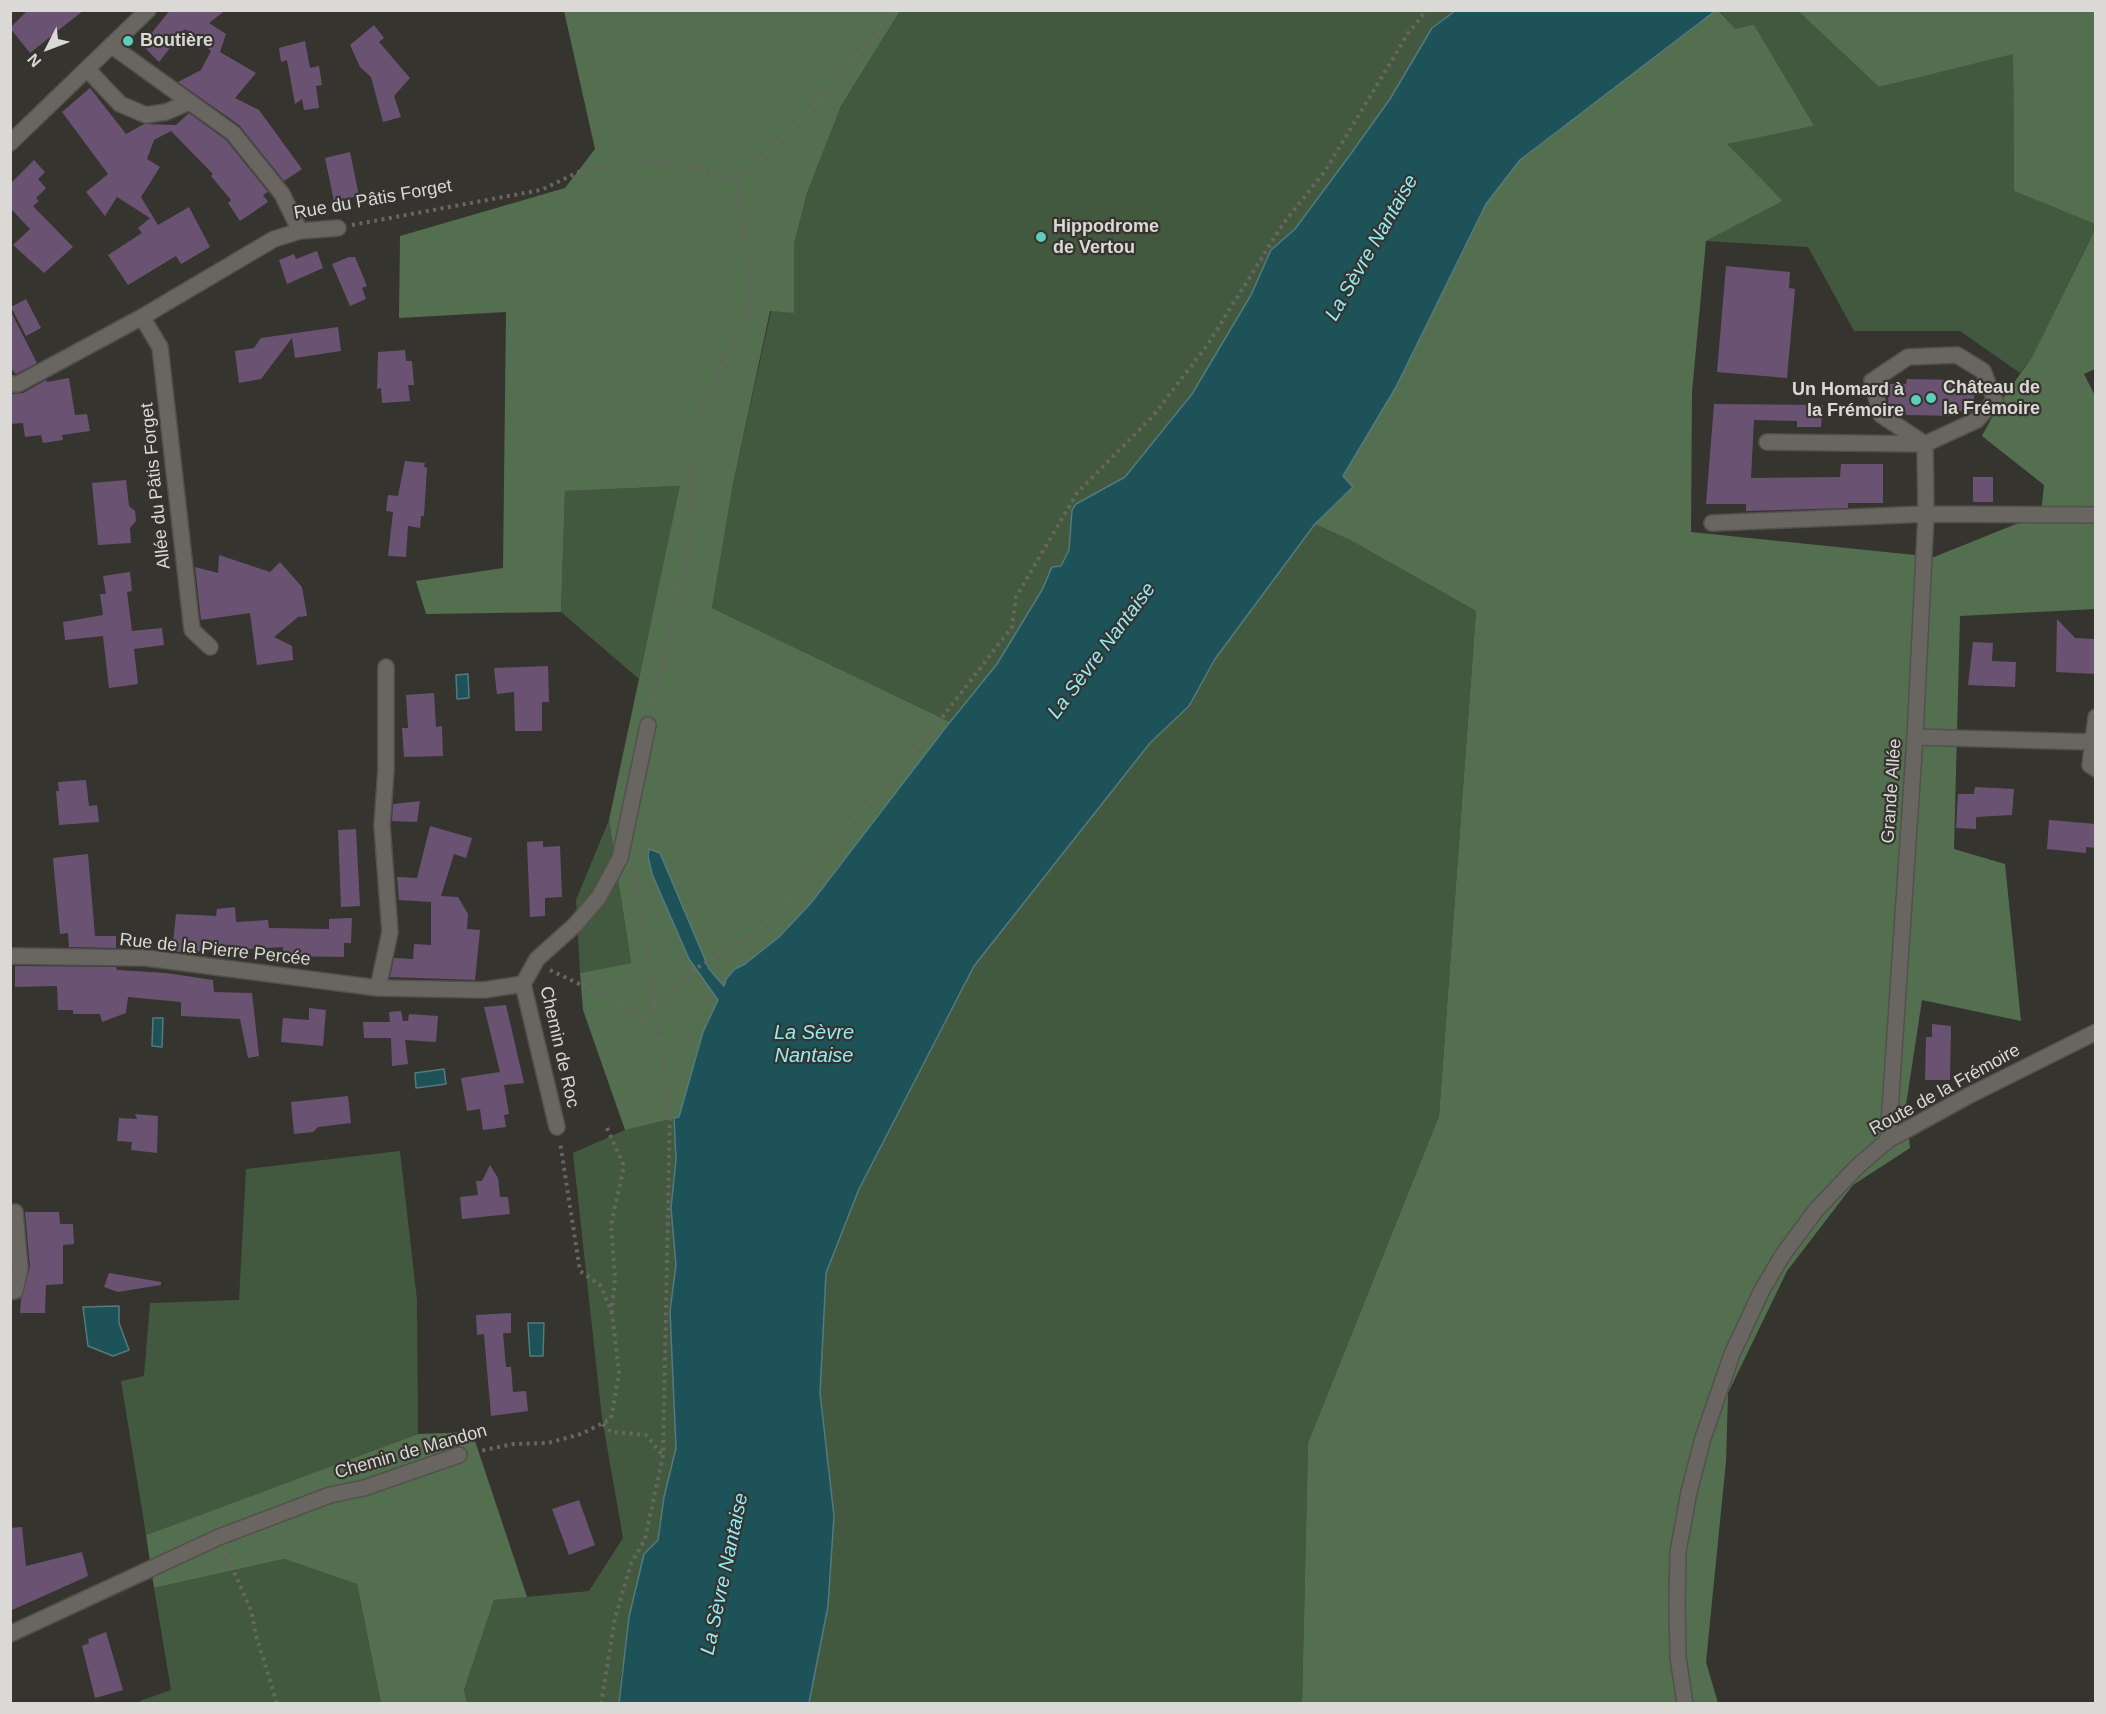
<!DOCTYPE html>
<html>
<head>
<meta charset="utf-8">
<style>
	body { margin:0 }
	#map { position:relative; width:2106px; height:1714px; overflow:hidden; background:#36342f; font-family:Arial,sans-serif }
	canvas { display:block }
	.frame { position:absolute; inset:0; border:12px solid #dbd9d6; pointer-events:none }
	.north { position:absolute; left:18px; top:18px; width:60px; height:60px; -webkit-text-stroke:4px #36342f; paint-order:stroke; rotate:228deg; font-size:16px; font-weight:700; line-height:24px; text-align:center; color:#dbd9d6 }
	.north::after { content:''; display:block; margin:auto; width:21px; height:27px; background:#dbd9d6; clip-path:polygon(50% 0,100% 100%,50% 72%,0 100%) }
</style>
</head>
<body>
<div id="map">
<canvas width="2106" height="1714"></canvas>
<div class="frame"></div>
<div class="north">N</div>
</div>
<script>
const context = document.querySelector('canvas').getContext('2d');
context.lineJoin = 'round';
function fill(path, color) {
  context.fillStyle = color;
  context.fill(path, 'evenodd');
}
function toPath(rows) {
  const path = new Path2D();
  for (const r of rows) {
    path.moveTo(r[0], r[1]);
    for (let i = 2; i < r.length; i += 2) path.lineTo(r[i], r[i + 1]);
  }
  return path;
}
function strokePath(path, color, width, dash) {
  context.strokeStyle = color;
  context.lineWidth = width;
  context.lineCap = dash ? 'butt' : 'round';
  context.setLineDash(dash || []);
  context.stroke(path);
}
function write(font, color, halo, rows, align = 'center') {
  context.font = font + ' Arial,sans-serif';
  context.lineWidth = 4.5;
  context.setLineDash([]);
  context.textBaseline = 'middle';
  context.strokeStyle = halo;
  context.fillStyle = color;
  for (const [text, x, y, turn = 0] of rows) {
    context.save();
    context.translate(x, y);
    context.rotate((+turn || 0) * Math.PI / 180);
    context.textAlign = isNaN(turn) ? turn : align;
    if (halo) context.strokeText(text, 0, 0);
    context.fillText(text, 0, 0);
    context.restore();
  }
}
const green = toPath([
	[1719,10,1798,11,1879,87,2013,53,2014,191,2096,224,2095,230,2032,357,2020,373,1960,331,1854,331,1808,247,1706,241,1783,201,1726,144,1814,126],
	[900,11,1455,11,1432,28,1390,99,1347,159,1295,229,1271,250,1251,295,1192,394,1125,477,1072,510,1069,550,1061,566,1052,567,1042,590,997,664,950,722,712,608,733,484,771,311,794,312,794,244,807,193,841,106],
	[681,486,639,679,561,612,565,491],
	[1315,524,1350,540,1476,611,1439,1116,1308,1443,1302,1703,809,1704,828,1606,834,1516,820,1393,826,1273,859,1189,974,966,1150,743,1189,707,1215,659],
	[609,820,631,963,580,973,576,900],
	[674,1118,676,1159,671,1208,676,1265,670,1311,676,1448,664,1497,658,1540,644,1554,621,1675,619,1703,467,1703,464,1690,494,1600,589,1591,623,1538,602,1418,573,1153,625,1130],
	[400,1151,417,1300,418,1434,146,1535,121,1381,144,1376,150,1303,239,1300,246,1169],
	[284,1559,357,1584,381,1703,141,1704,140,1701,171,1690,154,1588]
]);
const forest = toPath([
	[564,11,900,11,841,106,807,193,794,244,794,313,770,311,733,484,712,608,950,722,811,903,779,937,745,964,735,969,703,1032,679,1117,625,1130,583,1010,580,973,631,963,609,820,680,486,565,491,561,612,426,614,416,581,503,568,506,312,399,318,400,236,565,188,595,149],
	[1715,11,1719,11,1735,29,1754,25,1814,126,1727,144,1783,201,1706,241,1692,392,1691,532,1934,557,2041,514,2044,485,1982,436,1999,404,2032,357,2095,230,2095,369,2084,374,2096,398,2095,609,1960,616,1954,849,2005,864,2021,1021,1922,1000,1906,1105,1910,1148,1853,1185,1787,1271,1728,1393,1726,1461,1706,1662,1718,1703,1302,1704,1308,1443,1439,1116,1476,611,1350,540,1315,524,1353,487,1343,477,1396,387,1486,204,1520,160],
	[1798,11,2095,11,2095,224,2014,191,2013,54,1879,87],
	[472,1432,527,1597,494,1600,464,1690,467,1703,381,1703,357,1584,284,1559,154,1588,146,1535,418,1434]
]);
const water = toPath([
	[1455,11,1715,11,1520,160,1486,204,1396,387,1343,476,1353,487,1315,524,1215,659,1189,706,1150,743,974,966,859,1189,826,1273,820,1393,834,1516,828,1606,809,1703,619,1703,629,1617,644,1554,658,1540,664,1497,676,1448,670,1311,676,1265,671,1208,676,1159,674,1118,679,1117,703,1032,718,1000,689,959,652,874,648,856,649,849,660,853,709,969,724,986,726,979,735,969,745,964,779,937,811,903,946,727,997,664,1042,590,1052,567,1061,566,1069,550,1072,510,1076,504,1125,477,1192,394,1251,295,1271,250,1295,229,1347,159,1390,99,1432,28,1455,11],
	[468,674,469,698,457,699,456,675,468,674],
	[153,1018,163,1018,162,1047,152,1046,153,1018],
	[444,1069,446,1084,416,1088,415,1073,444,1069],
	[119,1306,119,1323,129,1350,113,1356,88,1346,83,1307,119,1306],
	[528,1323,544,1323,543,1356,530,1356,528,1323]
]);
const building = toPath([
	[28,10,84,10,30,53,10,28],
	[170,10,226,10,209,23,226,34,220,52,256,73,235,98,259,110,302,169,284,181,239,125,178,82,201,70,211,51,185,29,159,62,142,45],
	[374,25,384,38,379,42,410,78,394,96,401,117,383,122,371,77,360,67,350,45],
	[305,41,310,68,319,66,322,85,316,86,319,108,304,110,302,99,295,104,287,60,281,62,279,48],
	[90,88,126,134,144,124,176,125,189,113,226,140,268,192,263,195,268,202,240,221,228,203,231,200,211,176,213,174,171,131,154,140,147,159,160,167,141,197,158,225,189,207,210,247,181,264,176,256,128,285,108,255,142,233,138,228,150,218,117,197,105,216,86,192,108,174,62,112],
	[350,152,359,196,334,201,325,158],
	[34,160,45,172,38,179,46,188,36,198,39,201,33,206,73,247,44,273,13,245,30,229,10,208,10,184],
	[317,251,323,268,287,284,279,260,294,254,296,259],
	[349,257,355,257,367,286,362,288,366,299,350,306,332,264],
	[1726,266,1790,272,1789,288,1795,289,1787,378,1717,372],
	[26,299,41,328,26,336,11,307],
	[10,310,37,363,16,374,10,368],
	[338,327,341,351,295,358,292,338,261,379,239,383,235,351,254,348,261,338],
	[405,350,406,361,412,361,414,385,408,385,410,401,382,403,381,388,377,389,378,352],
	[69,378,75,415,87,414,90,431,62,435,63,440,43,443,41,435,25,437,23,423,10,424,10,394,23,393,46,380,47,382],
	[1907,379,1958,380,1958,384,1974,386,1974,409,1971,412,1958,411,1956,416,1906,415,1905,411,1891,410,1888,405,1889,384,1906,384],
	[1714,404,1823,405,1821,427,1797,427,1797,421,1754,420,1751,478,1840,477,1841,464,1883,464,1883,503,1848,503,1848,508,1746,511,1746,504,1706,504],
	[405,461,425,463,424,467,427,468,424,516,421,516,420,528,408,526,406,557,388,556,393,512,386,511,388,495,398,496],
	[1973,477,1993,477,1993,502,1973,502],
	[126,480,129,506,135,511,136,521,130,528,131,543,98,545,92,483],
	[219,555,270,572,280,562,302,587,307,616,298,617,274,637,292,646,293,660,257,665,250,613,201,620,195,567,218,573],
	[130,572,132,591,127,592,132,631,162,628,164,645,134,649,138,684,109,688,103,636,65,640,63,622,103,615,100,594,106,594,103,576],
	[2057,619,2075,638,2096,639,2096,674,2056,672],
	[1973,642,1993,643,1992,661,2016,662,2015,687,1968,685],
	[548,666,549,702,542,702,542,731,515,731,514,692,497,694,494,668],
	[434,693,436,727,442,726,443,756,404,757,402,728,408,728,406,695],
	[86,780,89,806,97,805,99,822,59,825,56,791,59,791,58,782],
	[1975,787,2014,789,2012,815,1976,817,1976,829,1956,828,1958,794,1974,794],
	[420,801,417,822,392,821,393,804],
	[2049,820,2096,824,2096,848,2086,847,2086,853,2047,849],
	[430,826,472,838,466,858,454,854,441,896,458,897,468,914,467,929,480,930,475,980,390,977,394,958,413,959,414,944,431,945,431,902,399,900,397,877,417,878],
	[356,829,360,906,341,907,338,830],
	[543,841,543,847,560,846,562,897,545,898,545,916,530,917,527,842],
	[88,854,95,936,116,936,116,948,69,947,68,933,60,934,53,858],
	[235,907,236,922,268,920,269,928,329,929,329,919,352,918,351,943,344,943,344,957,283,956,283,947,235,950,235,946,216,951,172,952,176,914,216,916,217,909],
	[15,966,116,967,117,970,166,973,213,980,214,992,252,993,259,1056,248,1058,240,1019,181,1016,181,1002,128,997,126,1013,102,1022,100,1014,73,1014,73,1010,58,1010,57,986,15,987],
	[506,1005,524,1083,504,1085,509,1114,504,1115,506,1127,483,1130,480,1109,467,1111,461,1078,500,1072,484,1007],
	[309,1008,326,1010,323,1046,281,1042,283,1018,309,1020],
	[401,1011,403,1021,408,1021,409,1014,438,1016,436,1042,405,1040,408,1064,392,1066,391,1038,364,1038,363,1022,390,1022,389,1012],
	[1932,1024,1951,1026,1950,1080,1925,1080,1926,1037,1932,1037],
	[348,1096,351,1123,318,1127,313,1132,294,1134,291,1102],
	[135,1114,158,1116,157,1153,131,1150,132,1142,117,1141,119,1118,137,1119],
	[490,1165,498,1178,500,1197,508,1197,510,1214,462,1219,460,1197,478,1195,476,1181,482,1181],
	[25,1212,59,1212,60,1224,73,1224,74,1244,63,1245,63,1284,46,1285,45,1313,20,1313,21,1299,30,1267],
	[109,1273,161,1282,161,1285,118,1292,104,1287],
	[511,1313,511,1333,503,1333,506,1367,511,1367,513,1392,526,1391,528,1411,491,1416,484,1334,477,1335,476,1315],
	[579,1500,595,1545,569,1555,552,1509],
	[22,1527,26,1566,82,1552,88,1576,10,1611,10,1528],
	[106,1632,123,1690,95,1698,82,1646,89,1643,88,1639]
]);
const path = toPath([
	[737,180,812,109,872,40,892,10],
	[352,225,541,190,583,170,665,161,737,180],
	[651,710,693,531,693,440,700,410,749,310,751,287,737,180],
	[550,970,617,1002,639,1017,660,1042],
	[654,1008,695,969,757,932,937,724,1012,627,1016,597,1077,493,1153,416,1208,344,1283,224,1325,171,1409,32,1427,10],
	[607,1128,624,1166,611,1225,615,1277,612,1312],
	[603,1424,611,1432,646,1435,663,1456],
	[475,1452,513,1444,548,1443,581,1434,611,1419,619,1373,612,1313,601,1286,580,1271,560,1142],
	[225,1552,251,1610,256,1635,277,1704],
	[601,1704,615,1618,631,1564,645,1539,663,1456,670,1113,635,867]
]);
const minor = toPath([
	[112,46,233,133,282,194,300,231],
	[87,69,120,104,146,115,166,112,187,103],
	[10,143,148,10],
	[142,317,160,347,192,630,210,647],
	[10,384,18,384,142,317,274,239,300,231,338,228],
	[1767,442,1925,444,1977,420,1995,400,1983,371,1957,355,1908,357,1872,381,1881,415,1925,444],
	[1712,523,1926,514,2096,515],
	[2096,717,2090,765,2096,769],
	[1915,737,2091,742],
	[10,956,146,958,378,988,484,990,523,984],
	[378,988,390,932,382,826,386,769,386,667],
	[557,1127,523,984,537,959,575,925,599,897,620,858,648,725],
	[1888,1140,1915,737,1926,514,1925,444],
	[10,1292,15,1291,20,1268,15,1212],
	[10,1634,219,1537,330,1495,364,1488,459,1455],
	[1685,1704,1678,1657,1677,1605,1678,1552,1689,1492,1703,1438,1732,1354,1762,1290,1784,1253,1816,1210,1857,1167,1888,1140,1968,1096,2096,1032]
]);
const markers = [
	[128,41,6,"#5ccebb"],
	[1041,237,6,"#5ccebb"],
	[1931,398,6,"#5ccebb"],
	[1916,400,6,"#5ccebb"]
];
const poiNames = [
	["Boutière",140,41],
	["Hippodrome",1053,227],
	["de Vertou",1053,248],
	["Château de",1943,388],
	["la Frémoire",1943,409],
	["Un Homard à",1904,390,"right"],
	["la Frémoire",1904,411,"right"]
];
const streetNames = [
	["Rue du Pâtis Forget",373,200,-10],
	["Allée du Pâtis Forget",156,486,-96],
	["Grande Allée",1892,791,-86],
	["Rue de la Pierre Percée",215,950,6],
	["Chemin de Roc",559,1047,77],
	["Route de la Frémoire",1945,1090,-29],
	["Chemin de Mandon",411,1452,-16]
];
const waterNames = [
	["La Sèvre Nantaise",1372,248,-60],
	["La Sèvre Nantaise",1102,651,-53],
	["La Sèvre",814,1033],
	["Nantaise",814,1056],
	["La Sèvre Nantaise",725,1574,-78]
];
fill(green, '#42593f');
fill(forest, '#546f50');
fill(water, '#1c5258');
strokePath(water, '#557a7e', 1.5);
fill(building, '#6a5372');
strokePath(minor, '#53514c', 18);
strokePath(path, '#686661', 4, [3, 4.5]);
strokePath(minor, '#696661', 15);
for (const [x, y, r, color] of markers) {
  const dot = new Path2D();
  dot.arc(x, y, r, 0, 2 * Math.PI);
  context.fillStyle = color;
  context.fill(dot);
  strokePath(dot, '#36342f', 2);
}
write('bold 18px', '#dbd9d6', '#36342f', poiNames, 'left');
write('18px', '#dbd9d6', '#36342f', streetNames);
write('italic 20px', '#92ebf6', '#36342f', waterNames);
</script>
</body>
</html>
